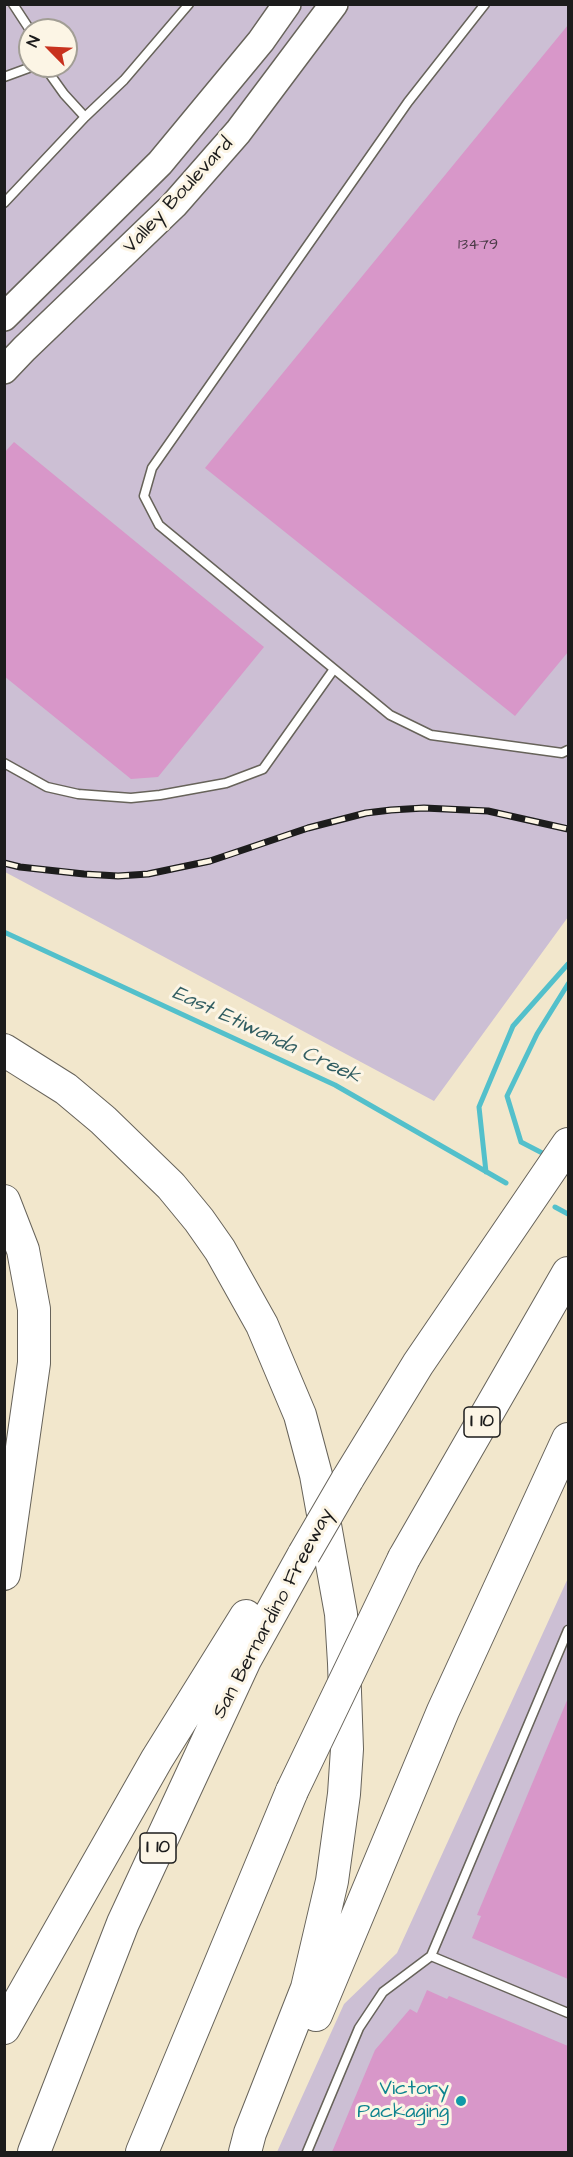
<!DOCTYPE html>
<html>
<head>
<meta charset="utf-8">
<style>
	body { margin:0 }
	#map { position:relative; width:573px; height:2157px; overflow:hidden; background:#f2e7cc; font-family:"Architects Daughter",sans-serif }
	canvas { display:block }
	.frame { position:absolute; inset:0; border:6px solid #1c1c1c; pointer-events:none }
	.north { position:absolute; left:18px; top:18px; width:60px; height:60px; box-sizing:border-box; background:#fcf5e5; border:2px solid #a29e95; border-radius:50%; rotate:294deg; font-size:16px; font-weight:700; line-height:24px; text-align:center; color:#1c1c1c }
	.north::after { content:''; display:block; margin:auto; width:21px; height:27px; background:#c8321e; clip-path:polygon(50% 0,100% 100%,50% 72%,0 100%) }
</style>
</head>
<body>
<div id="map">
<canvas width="573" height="2157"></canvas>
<div class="frame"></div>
<div class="north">N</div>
</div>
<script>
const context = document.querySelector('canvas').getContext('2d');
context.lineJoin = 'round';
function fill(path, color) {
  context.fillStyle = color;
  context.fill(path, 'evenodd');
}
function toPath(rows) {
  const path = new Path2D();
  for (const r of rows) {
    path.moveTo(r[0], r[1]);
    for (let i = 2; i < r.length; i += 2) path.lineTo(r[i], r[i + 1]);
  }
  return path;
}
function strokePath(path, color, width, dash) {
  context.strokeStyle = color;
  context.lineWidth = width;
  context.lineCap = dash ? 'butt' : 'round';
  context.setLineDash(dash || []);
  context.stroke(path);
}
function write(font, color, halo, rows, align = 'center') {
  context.font = font + ' "Architects Daughter",sans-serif';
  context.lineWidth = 6;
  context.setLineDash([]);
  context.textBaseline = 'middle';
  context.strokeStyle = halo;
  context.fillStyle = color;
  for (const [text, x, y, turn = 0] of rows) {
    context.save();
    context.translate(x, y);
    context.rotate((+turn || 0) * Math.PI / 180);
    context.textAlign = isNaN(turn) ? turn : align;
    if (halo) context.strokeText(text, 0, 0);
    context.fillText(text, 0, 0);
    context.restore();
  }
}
const industrial = toPath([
	[4,5,568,5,568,917,434,1101,5,872],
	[30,30,66,30,66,66,30,66],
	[568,1578,568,2152,277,2152,344,2004,397,1953]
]);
const stream = toPath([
	[4,932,335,1085,506,1183],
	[548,1156,521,1142,507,1096,537,1034,568,984],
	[486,1172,479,1107,513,1026,568,964],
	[555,1207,568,1214]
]);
const building = toPath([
	[568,25,568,652,515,716,205,468],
	[14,442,264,647,158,777,131,779,4,676,4,453],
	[568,1698,568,1979,472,1938,481,1916,477,1915],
	[427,1990,447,1999,449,1996,568,2046,568,2152,332,2152,375,2050,410,2009,417,2013]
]);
const lane = toPath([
	[13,4,30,30],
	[485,4,408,102,152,468,144,496,159,525,390,715,431,735,562,753,568,750],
	[44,66,64,94,85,117],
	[4,77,34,66],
	[4,203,85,117,124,80,189,4],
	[4,763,47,787,78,794,131,798,160,795,226,783,263,769,334,669],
	[568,1630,431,1956,568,2013],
	[307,2152,359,2028,383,1992,431,1956]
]);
const primary = toPath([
	[4,317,160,163,261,41,287,4],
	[4,370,24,349,174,205,238,132,334,4]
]);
const highway = toPath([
	[4,1050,66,1089,103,1120,171,1186,199,1220,220,1250,262,1325,300,1415,316,1475,341,1614,344,1663,347,1749,344,1794,332,1881,307,1988,250,2133,245,2152],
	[4,1201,23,1250,34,1309,34,1363,4,1574],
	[347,1480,418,1364,568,1144],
	[404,1558,568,1273],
	[316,2015,443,1711,568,1439],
	[4,2028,157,1759,246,1616],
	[34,2152,123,1923,245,1660,304,1554],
	[142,2152,292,1791]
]);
const rail = toPath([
	[4,863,20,867,84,874,118,876,148,874,210,861,308,828,366,813,391,810,424,808,488,811,568,829]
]);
const highwayBridge = toPath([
	[304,1554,347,1480],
	[292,1791,404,1558]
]);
const markers = [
	[461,2101,6,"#0f9aa8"]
];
const numberNames = [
	["13479",478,246]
];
const shields = [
	[482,1422,36],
	[158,1848,36]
];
const shieldNames = [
	["I 10",482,1422],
	["I 10",158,1848]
];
const streetNames = [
	["Valley Boulevard",179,196,-47],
	["San Bernardino Freeway",274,1614,-62]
];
const cultureNames = [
	["Victory",449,2090],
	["Packaging",449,2113]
];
const waterNames = [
	["East Etiwanda Creek",266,1036,25]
];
fill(industrial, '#ccbfd4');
strokePath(stream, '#53c0cb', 5);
fill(building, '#d897c9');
strokePath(lane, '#67635a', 11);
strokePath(primary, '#67635a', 30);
strokePath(highway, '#67635a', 34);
strokePath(lane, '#fff', 8);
strokePath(primary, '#fff', 27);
strokePath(highway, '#fff', 32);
strokePath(rail, '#1c1c1c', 7);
strokePath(rail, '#fcf5e5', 4.5, [14]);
strokePath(highwayBridge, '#67635a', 34, []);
strokePath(highwayBridge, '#fff', 32);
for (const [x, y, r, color] of markers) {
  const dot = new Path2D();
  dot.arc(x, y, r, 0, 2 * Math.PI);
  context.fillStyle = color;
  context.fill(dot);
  strokePath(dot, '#fcf5e5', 2);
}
write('16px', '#4b3b47', null, numberNames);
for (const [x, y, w] of shields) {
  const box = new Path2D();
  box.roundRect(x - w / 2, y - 15, w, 30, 4.5);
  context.fillStyle = '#fcf5e5';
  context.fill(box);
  strokePath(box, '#1c1c1c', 1.5);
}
write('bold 18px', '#1c1c1c', null, shieldNames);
write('20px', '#1c1c1c', '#fcf5e5', streetNames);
write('20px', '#0d838f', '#fcf5e5', cultureNames, 'right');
write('italic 21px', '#325e62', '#fcf5e5', waterNames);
</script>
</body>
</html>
